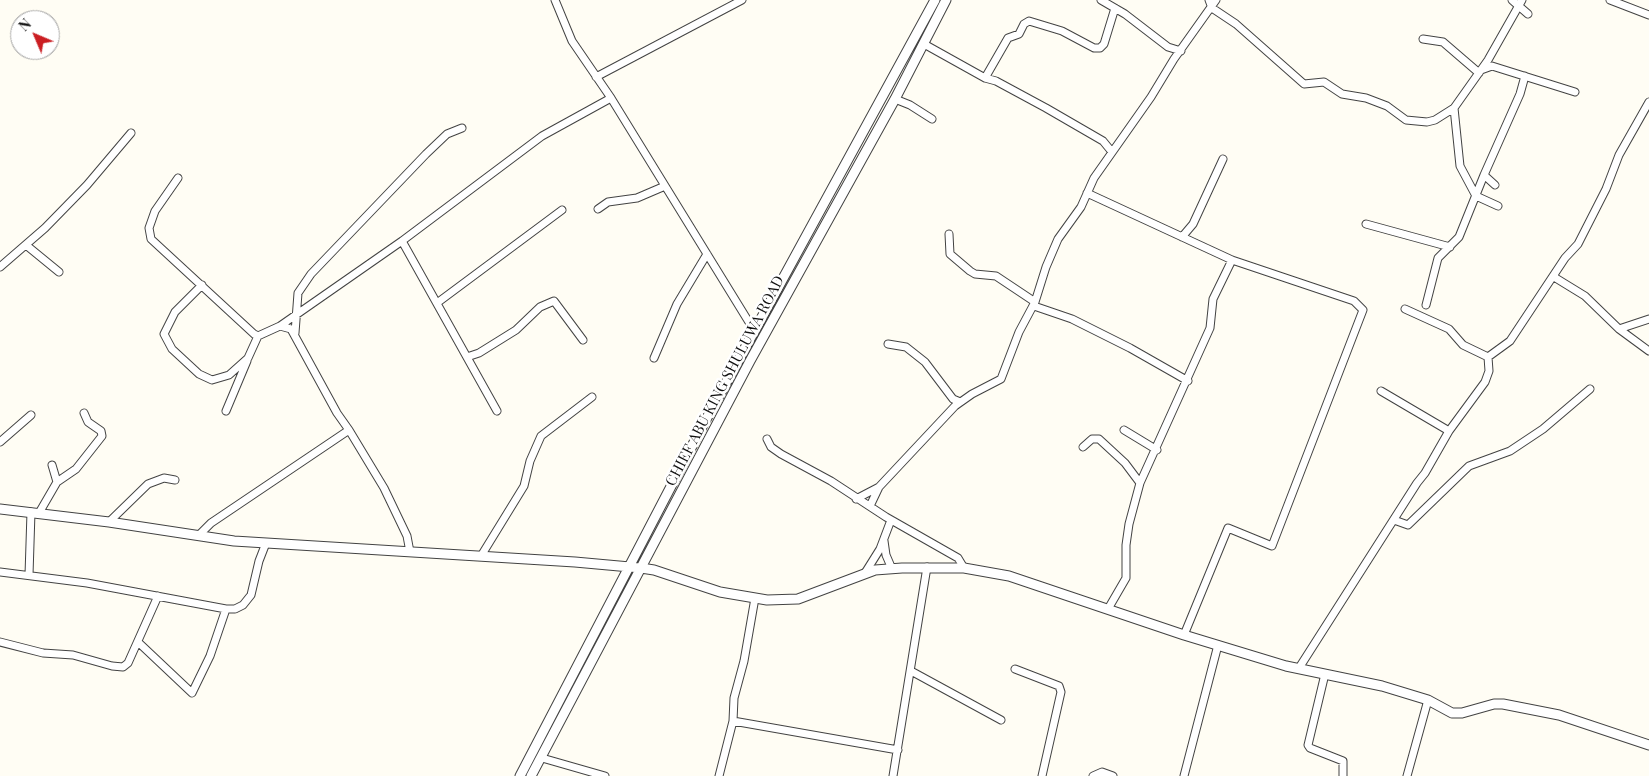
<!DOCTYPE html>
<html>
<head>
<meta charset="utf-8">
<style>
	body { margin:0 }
	#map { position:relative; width:1649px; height:776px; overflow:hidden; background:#fffdf4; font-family:"Playfair Display",serif }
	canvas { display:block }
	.north { position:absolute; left:10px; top:10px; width:50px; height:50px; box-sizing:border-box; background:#fff; border:1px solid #9f9f9f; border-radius:50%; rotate:315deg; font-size:14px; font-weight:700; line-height:20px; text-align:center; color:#101010 }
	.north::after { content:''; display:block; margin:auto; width:18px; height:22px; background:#cb1e22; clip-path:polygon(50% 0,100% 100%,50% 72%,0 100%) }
</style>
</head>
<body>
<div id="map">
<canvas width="1649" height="776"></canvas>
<div class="north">N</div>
</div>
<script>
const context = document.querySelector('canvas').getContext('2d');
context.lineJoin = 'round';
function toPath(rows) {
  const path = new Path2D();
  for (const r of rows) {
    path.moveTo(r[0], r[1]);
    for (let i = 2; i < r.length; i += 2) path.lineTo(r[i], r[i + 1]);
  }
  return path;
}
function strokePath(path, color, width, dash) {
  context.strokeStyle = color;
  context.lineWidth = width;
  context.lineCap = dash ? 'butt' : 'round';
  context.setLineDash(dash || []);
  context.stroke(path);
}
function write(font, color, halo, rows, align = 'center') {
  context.font = font + ' "Playfair Display",serif';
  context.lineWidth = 5;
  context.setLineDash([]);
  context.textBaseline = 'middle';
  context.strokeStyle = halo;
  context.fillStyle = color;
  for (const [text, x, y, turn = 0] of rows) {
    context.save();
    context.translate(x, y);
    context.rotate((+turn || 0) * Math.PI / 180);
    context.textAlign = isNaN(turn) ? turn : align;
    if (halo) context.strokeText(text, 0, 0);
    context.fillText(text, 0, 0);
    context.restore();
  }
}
const minor = toPath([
	[555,0,572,41,611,98,755,332],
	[1101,0,1125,14,1168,47,1181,51],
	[1209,0,1212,8,1236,24,1304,84,1324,82,1342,94,1366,98,1387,106,1406,120,1427,122,1435,120,1454,108,1488,60,1522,0],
	[1512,0,1528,14],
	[1610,0,1649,15],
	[1423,39,1443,42,1479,73],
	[924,44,985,78,996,81,1046,108,1103,141,1112,152],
	[1481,70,1492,66,1575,92],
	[596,77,742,0],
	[985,78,1008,38,1019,34,1024,24,1029,21,1062,31,1094,48,1100,48,1104,44,1115,8],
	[895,99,910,105,932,119],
	[1454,108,1460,166,1476,196,1498,206],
	[178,178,155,211,149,228,151,239,254,334,258,336,280,326,291,329,337,413,349,430,211,523,199,535],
	[1495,185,1484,175,1520,94,1525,76],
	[1087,193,1232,260,1354,301,1363,310,1272,546,1228,528,1184,635],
	[598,209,608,202,637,198,665,186],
	[1366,224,1450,247],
	[949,234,950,254,970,271,975,274,996,276,1035,302],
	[1182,237,1193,224,1223,159],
	[402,241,497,411],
	[26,245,59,272],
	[0,267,45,228,87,185,131,133],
	[1554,277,1585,296,1619,329,1649,351],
	[202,285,175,312,164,334,172,349,199,374,212,380,229,375,248,358,258,336],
	[437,303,562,210],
	[1426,305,1438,258,1459,237,1484,175],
	[1034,306,1072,319,1130,348,1188,381],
	[1405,309,1449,329,1463,345,1488,357],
	[280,326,402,241,542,136,611,98],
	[1619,329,1649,319],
	[295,333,298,293,311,274,426,154,447,134,462,128],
	[888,344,906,347,925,362,953,399,960,402],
	[467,357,479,353,516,330,540,307,554,301,583,340],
	[654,358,677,304,707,254],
	[1381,391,1449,431],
	[226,411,247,361],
	[349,430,384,488,407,536,410,552],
	[1124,430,1157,450],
	[767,439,771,447,781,454,831,481,886,517,958,558,964,568],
	[0,442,31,415],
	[1083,447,1092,439,1099,439,1125,463,1140,483],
	[52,465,57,482],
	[856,499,879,487],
	[870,506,879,487,955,406,972,394,1001,379,1019,332,1035,302,1046,267,1058,239,1081,207,1094,178,1151,97,1174,59,1216,0],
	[39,513,57,482,76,469,102,436,101,431,88,422,84,413],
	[1394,520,1408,525,1469,466,1510,451,1543,429,1590,389],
	[109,522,148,484,164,478,175,480],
	[884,541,886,555,892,569],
	[481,556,524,486,530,461,541,436,592,397],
	[0,572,87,583,226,609,235,609,243,605,251,595,259,561,266,543],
	[865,573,880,549,891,520],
	[29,575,31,512],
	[1108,609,1126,578,1126,545,1129,524,1140,483,1210,328,1213,299,1232,260],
	[0,642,43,653,73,655,112,666,123,667,128,663,158,596],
	[138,642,192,693,210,656,226,609],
	[1299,668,1417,483,1425,473,1449,431,1485,382,1489,371,1488,357,1510,341,1565,258,1578,244,1606,189,1619,155,1649,102],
	[1015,669,1059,686,1061,692,1042,776],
	[911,671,1001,720],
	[1325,674,1308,745,1310,748,1343,761,1343,776],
	[733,721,898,750],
	[542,758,605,776],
	[719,776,733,721,734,698,744,661,755,598],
	[893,776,927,567],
	[1093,776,1102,772,1113,776],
	[1184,776,1218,645],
	[1407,776,1428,700]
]);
const tertiary = toPath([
	[0,509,109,522,234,541,575,562,641,568,654,570,720,592,767,600,798,599,875,570,902,568,964,568,1009,576,1184,635,1286,666,1382,686,1428,700,1452,713,1462,713,1494,704,1503,704,1559,715,1649,745],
	[520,776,703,425,935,0],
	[531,776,750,361,895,99,946,0]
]);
const streetNames = [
	["CHIEF ABU KING SHULUWA ROAD",725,381,-62]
];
strokePath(minor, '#434343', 9);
strokePath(tertiary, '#434343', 11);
strokePath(minor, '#fff', 7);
strokePath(tertiary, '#fff', 9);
write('15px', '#101010', '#fff', streetNames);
</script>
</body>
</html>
